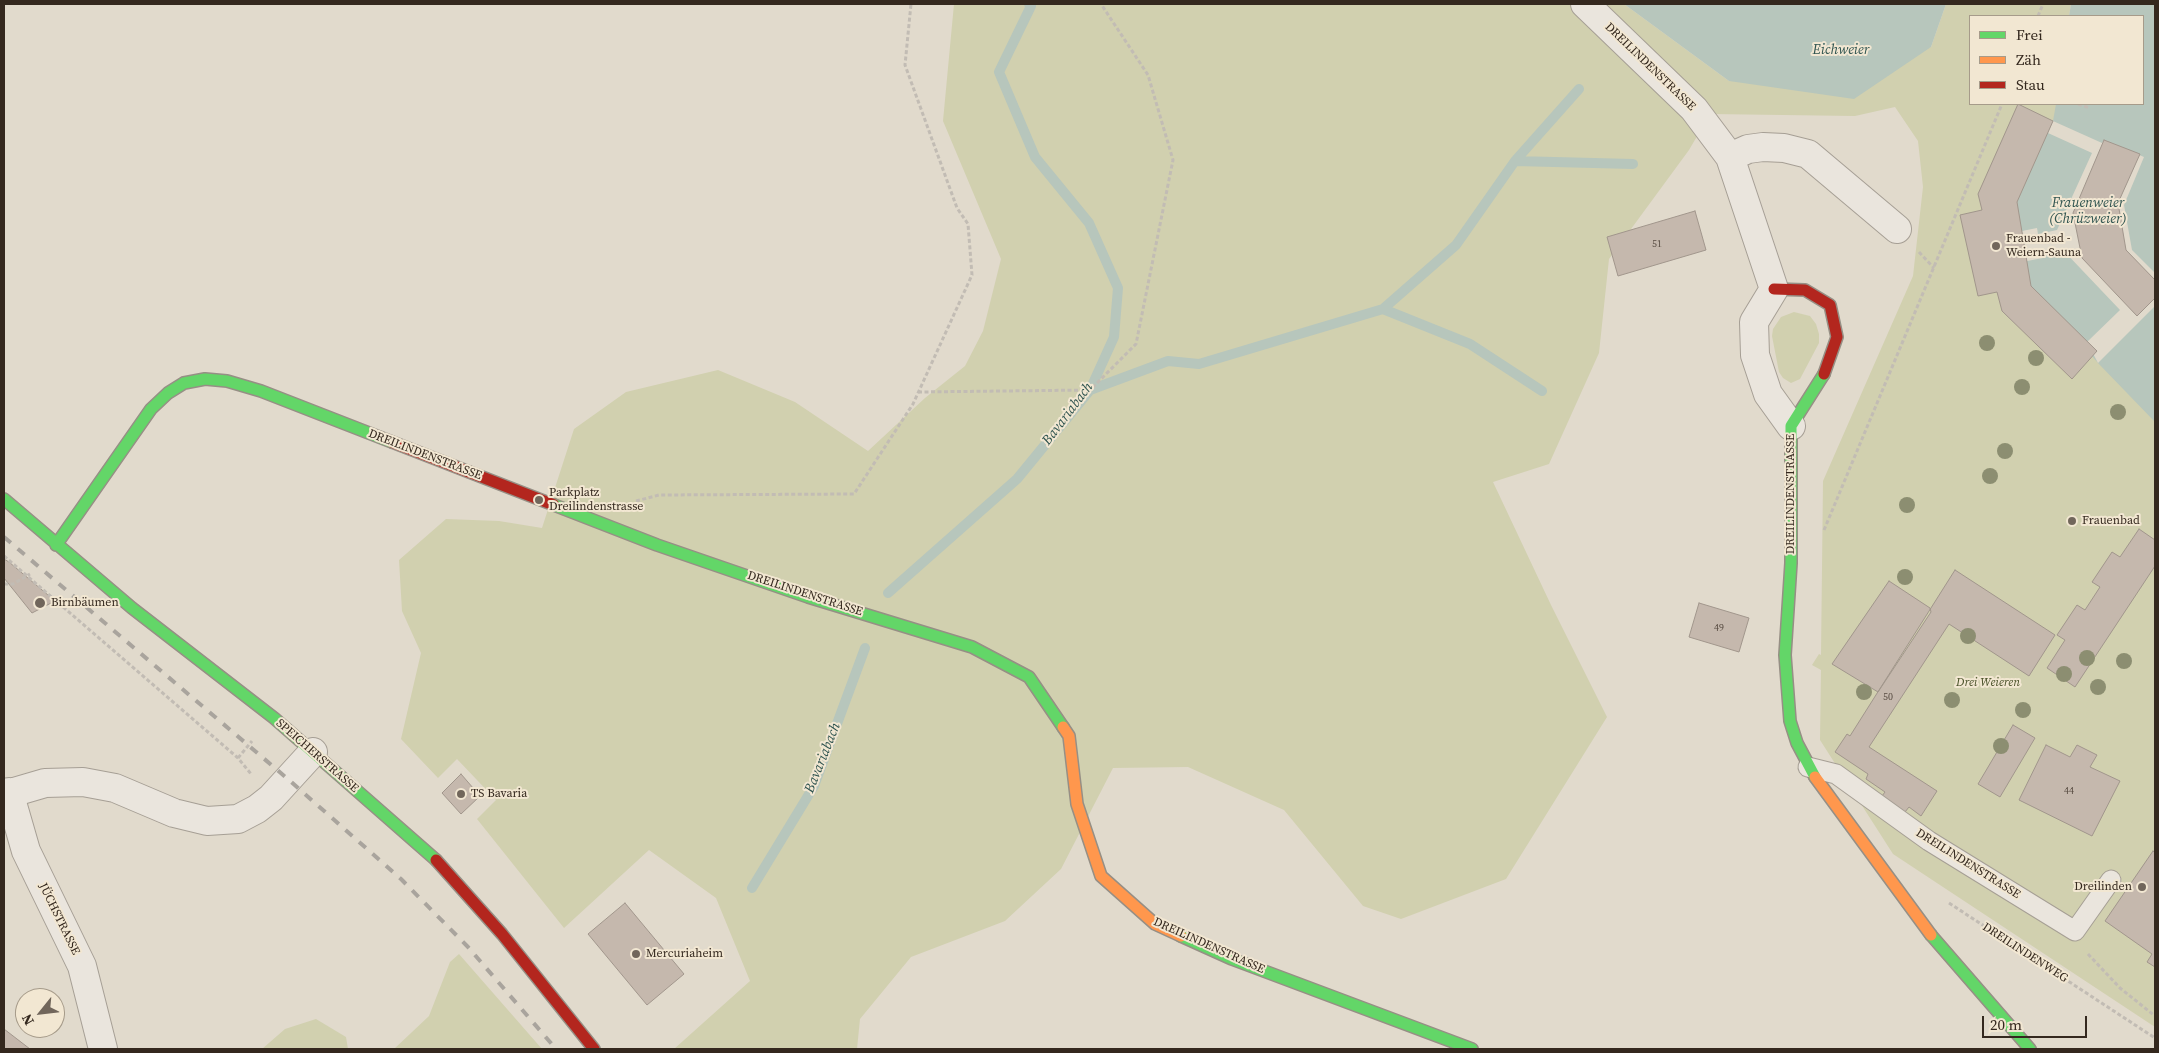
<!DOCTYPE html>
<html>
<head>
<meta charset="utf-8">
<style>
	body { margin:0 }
	#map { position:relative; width:2159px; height:1053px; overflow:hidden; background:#e1dacc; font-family:"Source Serif 4",serif }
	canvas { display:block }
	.frame { position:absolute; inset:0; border:5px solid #34281e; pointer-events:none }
	.legend { position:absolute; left:1969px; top:15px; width:175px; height:90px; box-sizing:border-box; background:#f2e7d2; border:1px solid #a69b8a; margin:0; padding:6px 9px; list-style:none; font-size:15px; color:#34281e }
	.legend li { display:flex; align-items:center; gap:10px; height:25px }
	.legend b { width:25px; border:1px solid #a69b8a }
	.north { position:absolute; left:15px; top:988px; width:50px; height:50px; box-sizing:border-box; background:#f2e7d2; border:1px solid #a69b8a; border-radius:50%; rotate:241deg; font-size:14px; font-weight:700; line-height:20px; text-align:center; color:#34281e }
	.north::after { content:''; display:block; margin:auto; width:18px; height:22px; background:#71665b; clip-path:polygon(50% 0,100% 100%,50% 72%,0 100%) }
	.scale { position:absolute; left:1982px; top:1016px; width:105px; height:22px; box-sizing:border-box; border:2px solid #34281e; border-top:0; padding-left:6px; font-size:15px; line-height:18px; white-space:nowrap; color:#34281e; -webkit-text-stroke:4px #f2e7d2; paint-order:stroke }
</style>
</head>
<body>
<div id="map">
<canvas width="2159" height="1053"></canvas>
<div class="frame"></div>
<ul class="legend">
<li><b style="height:6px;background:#63d668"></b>Frei</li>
<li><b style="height:6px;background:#ff974d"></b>Zäh</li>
<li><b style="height:6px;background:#b3261e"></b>Stau</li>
</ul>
<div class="north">N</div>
<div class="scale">20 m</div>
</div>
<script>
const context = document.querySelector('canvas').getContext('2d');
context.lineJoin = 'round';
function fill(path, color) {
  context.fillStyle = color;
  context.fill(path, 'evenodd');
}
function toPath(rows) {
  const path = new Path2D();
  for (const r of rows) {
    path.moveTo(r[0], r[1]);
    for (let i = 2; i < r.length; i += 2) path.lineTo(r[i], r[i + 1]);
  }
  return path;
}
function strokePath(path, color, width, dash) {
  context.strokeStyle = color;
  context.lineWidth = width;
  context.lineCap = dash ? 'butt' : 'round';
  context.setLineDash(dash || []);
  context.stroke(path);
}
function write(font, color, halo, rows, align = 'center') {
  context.font = font + ' "Source Serif 4",serif';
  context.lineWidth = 4;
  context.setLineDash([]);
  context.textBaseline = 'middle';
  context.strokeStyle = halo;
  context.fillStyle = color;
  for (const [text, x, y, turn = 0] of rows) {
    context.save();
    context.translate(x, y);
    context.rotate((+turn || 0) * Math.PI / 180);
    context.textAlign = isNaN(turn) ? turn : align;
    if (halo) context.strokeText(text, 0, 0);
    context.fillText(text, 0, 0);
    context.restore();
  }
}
const green = toPath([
	[954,4,1624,4,1729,81,1931,47,1946,4,2071,4,2069,16,1970,16,1970,104,2143,104,2143,16,2155,4,2155,1027,1893,854,1820,740,1821,670,1812,665,1819,654,1821,655,1823,481,1913,276,1923,187,1918,141,1895,107,1855,116,1710,114,1689,150,1609,259,1599,353,1549,464,1493,482,1551,605,1607,717,1506,879,1401,919,1363,906,1284,810,1188,767,1113,768,1061,869,1005,921,911,957,860,1019,857,1049,674,1049,750,981,716,898,649,850,564,928,477,819,496,800,457,759,438,778,401,739,421,653,402,611,399,560,446,519,499,521,542,528,574,429,626,392,718,370,795,402,868,451,925,398,965,366,983,331,1001,259,943,121],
	[1794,312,1810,316,1816,324,1819,334,1819,343,1800,379,1791,383,1783,378,1779,372,1772,336,1773,329,1781,317],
	[459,954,542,1049,394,1049,429,1016,450,962],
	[316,1019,346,1037,348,1049,262,1049,285,1029]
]);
const water = toPath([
	[1624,4,1946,4,1931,47,1854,99,1729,81],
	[2071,4,2155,4,2155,422,2098,363,2031,286,2017,202,2053,121,2056,104,2143,104,2143,16,2069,16]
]);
const pier = toPath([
	[2053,121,2102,143,2104,140,2144,157,2124,205,2132,250,2155,273,2155,306,2098,363,2087,342,2120,310,2062,249,2042,253,2043,258,2027,261,2022,231,2037,228,2038,234,2057,230,2092,153,2048,133]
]);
const stream = toPath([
	[1515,161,1633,164],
	[1383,309,1470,344,1542,391],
	[1090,390,1168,361,1199,364,1383,309,1456,245,1515,161,1579,89],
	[888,593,1017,479,1090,390,1114,337,1118,288,1089,223,1035,157,999,72,1031,6,1029,4],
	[752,888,814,786,865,648]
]);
const building = toPath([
	[2018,104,2053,121,2017,202,2031,286,2097,351,2072,379,2002,311,1997,292,1978,296,1960,215,1982,210,1978,194,2018,104],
	[2104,140,2140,154,2118,203,2126,250,2155,280,2155,298,2137,316,2082,258,2073,213,2104,140],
	[1695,211,1706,250,1618,276,1607,237,1695,211],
	[2139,529,2155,540,2155,566,2075,687,2047,668,2065,640,2057,635,2077,605,2085,610,2100,587,2092,582,2112,552,2120,557,2139,529],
	[4,559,9,562,55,601,32,613,4,578,4,559],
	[1955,570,2055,635,2029,676,1949,624,1869,747,1937,791,1921,816,1909,807,1905,812,1882,796,1885,792,1866,779,1868,774,1835,752,1847,734,1850,736,1955,570],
	[1889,581,1930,608,1931,612,1878,692,1832,664,1889,581],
	[1699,603,1749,618,1739,652,1689,637,1699,603],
	[2013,725,2035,738,2000,797,1978,784,2013,725],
	[2046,745,2070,757,2077,745,2097,755,2090,767,2120,781,2092,836,2019,800,2046,745],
	[461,774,480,796,461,814,442,793,461,774],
	[2153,851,2155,853,2155,967,2147,962,2152,954,2105,921,2153,851],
	[625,903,684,974,647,1005,588,934,625,903],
	[4,1029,30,1049,4,1049,4,1029]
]);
const path = toPath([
	[2038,16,2043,4],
	[2078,104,2090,108],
	[1919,252,1934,268],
	[918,392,1090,390,1136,344,1173,160,1148,75,1101,4],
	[636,501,659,495,854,494,913,404,972,275,968,224,957,208,905,65,911,4],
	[1824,530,2002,104],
	[4,556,238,758,251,774],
	[4,584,13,584,30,574],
	[238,758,252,741],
	[1949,903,2155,1038],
	[2088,954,2120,988,2155,1016]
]);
const lane = toPath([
	[1808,767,1836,774,1929,841,2075,931,2111,880]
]);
const street = toPath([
	[1585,4,1694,109,1730,157,1774,289,1754,322,1755,355,1768,394,1791,426],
	[1730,157,1748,149,1763,147,1784,148,1808,154,1897,229],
	[9,792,26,851,82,966,103,1049],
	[4,795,45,783,83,782,115,788,174,813,207,821,238,819,257,809,271,798,313,752]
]);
const fast = toPath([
	[4,499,132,608,274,718,436,860],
	[554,505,657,545,808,597,972,647,1029,677,1063,727],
	[56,545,151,409,168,393,184,383,205,379,227,381,261,391,392,442],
	[1815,777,1797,743,1790,721,1785,655,1791,563,1791,426,1824,374],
	[1931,935,2030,1049],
	[1181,936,1232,959,1472,1049]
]);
const slow = toPath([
	[1063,727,1069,736,1077,804,1101,876,1155,924,1181,936],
	[1815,777,1931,935]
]);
const jam = toPath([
	[1774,289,1805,290,1830,305,1837,337,1824,374],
	[392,442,554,505],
	[436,860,502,934,594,1049]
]);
const rail = toPath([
	[4,537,289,780,401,879,468,947,556,1049]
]);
const trees = [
	[1987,343],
	[2036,358],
	[2022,387],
	[2118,412],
	[2005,451],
	[1990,476],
	[1907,505],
	[1905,577],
	[1968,636],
	[2087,658],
	[2124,661],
	[2064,674],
	[2098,687],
	[1864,692],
	[1952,700],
	[2023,710],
	[2001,746]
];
const markers = [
	[1996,246,5,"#71665b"],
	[539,500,5,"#71665b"],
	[2072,521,5,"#71665b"],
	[40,603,6,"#71665b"],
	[461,794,5,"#71665b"],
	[2142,887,5,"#71665b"],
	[636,954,5,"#71665b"]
];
const numberNames = [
	["51",1657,244],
	["49",1719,628],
	["50",1888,697],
	["44",2069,791]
];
const streetNames = [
	["DREILINDENSTRASSE",1650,67,44],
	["DREILINDENSTRASSE",425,455,21],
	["DREILINDENSTRASSE",1791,494,-90],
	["DREILINDENSTRASSE",805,594,18],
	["SPEICHERSTRASSE",317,756,41],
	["DREILINDENSTRASSE",1968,864,32],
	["JÜCHSTRASSE",59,919,64],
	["DREILINDENSTRASSE",1209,946,24],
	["DREILINDENWEG",2025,953,33]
];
const poiNames = [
	["Frauenbad -",2006,239],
	["Weiern-Sauna",2006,253],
	["Parkplatz",549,493],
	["Dreilindenstrasse",549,507],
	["Frauenbad",2082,521],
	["Birnbäumen",51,603],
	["TS Bavaria",471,794],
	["Dreilinden",2132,887,"right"],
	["Mercuriaheim",646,954]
];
const parkNames = [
	["Drei Weieren",1988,683]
];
const waterNames = [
	["Eichweier",1841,50],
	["Frauenweier",2088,203],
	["(Chrüzweier)",2088,219],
	["Bavariabach",1068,414,-53],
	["Bavariabach",823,758,-68]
];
fill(green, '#d1d0af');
fill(water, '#b7c6bc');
fill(pier, '#e1dacc');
strokePath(stream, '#b7c6bc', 10);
fill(building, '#c5b8ad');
strokePath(building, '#a1968c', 1);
strokePath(lane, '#a69f95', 21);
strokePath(street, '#a69f95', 30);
strokePath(fast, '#968f85', 14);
strokePath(slow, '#968f85', 14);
strokePath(jam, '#968f85', 14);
strokePath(path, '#c2bcb4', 3, [4, 2.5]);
strokePath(lane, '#eae5dd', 19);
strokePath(street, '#eae5dd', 28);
strokePath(fast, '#63d668', 11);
strokePath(slow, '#ff974d', 11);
strokePath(jam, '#b3261e', 11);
strokePath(rail, '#a9a49d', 4, [9, 9]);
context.fillStyle = '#8c8e71';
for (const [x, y] of trees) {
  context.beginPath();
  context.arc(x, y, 8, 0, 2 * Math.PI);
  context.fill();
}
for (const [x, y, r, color] of markers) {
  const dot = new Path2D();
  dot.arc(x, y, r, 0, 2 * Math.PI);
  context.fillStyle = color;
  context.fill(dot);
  strokePath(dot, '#f2e7d2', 2);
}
write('10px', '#584c42', null, numberNames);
write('12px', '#34281e', '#f2e7d2', streetNames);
write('12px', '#34281e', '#f2e7d2', poiNames, 'left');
write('italic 12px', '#474f26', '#f2e7d2', parkNames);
write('italic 14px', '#2e534f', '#f2e7d2', waterNames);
</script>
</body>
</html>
